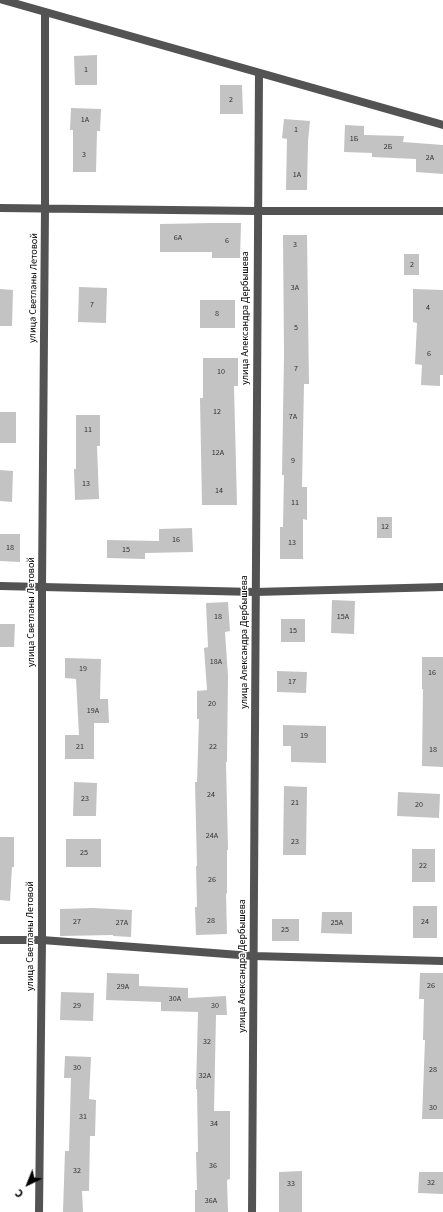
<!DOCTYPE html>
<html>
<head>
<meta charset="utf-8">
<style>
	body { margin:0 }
	#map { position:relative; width:443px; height:1212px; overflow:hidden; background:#fff; font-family:"Source Sans 3",sans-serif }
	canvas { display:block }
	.north { position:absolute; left:8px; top:1164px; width:40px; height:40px; -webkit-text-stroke:3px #fff; paint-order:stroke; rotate:223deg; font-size:11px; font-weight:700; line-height:16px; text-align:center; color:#000 }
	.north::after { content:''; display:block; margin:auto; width:14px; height:18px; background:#000; clip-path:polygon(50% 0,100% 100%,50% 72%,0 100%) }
</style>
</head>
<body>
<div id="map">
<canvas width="443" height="1212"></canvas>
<div class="north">С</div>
</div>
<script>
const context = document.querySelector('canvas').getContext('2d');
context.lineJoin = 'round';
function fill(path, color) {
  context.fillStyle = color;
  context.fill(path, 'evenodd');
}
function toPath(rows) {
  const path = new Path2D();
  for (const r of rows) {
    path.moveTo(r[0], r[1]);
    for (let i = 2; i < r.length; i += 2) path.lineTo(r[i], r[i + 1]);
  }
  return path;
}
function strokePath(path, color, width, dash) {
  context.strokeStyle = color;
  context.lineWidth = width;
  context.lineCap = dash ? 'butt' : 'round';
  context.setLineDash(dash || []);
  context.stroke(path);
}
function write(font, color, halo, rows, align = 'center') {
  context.font = font + ' "Source Sans 3",sans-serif';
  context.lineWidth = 3;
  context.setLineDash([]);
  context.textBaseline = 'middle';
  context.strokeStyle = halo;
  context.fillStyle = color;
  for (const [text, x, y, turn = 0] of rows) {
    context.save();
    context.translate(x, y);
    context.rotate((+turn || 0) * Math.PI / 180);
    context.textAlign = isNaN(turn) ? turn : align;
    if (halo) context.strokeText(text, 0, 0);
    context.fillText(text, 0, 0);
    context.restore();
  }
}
const building = toPath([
	[97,55,97,85,75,85,74,56],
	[220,85,242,85,243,114,220,114],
	[71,108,101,109,100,131,97,131,96,172,73,172,73,130,70,130],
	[284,119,310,121,308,141,307,190,286,190,287,139,282,138],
	[345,125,364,126,364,135,404,136,403,142,443,145,443,174,416,172,416,159,372,157,372,153,344,152],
	[213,223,241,223,240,258,212,258,212,252,160,252,160,224],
	[283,235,307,235,309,384,304,384,302,487,307,487,307,520,303,519,303,559,280,559,280,527,283,527,284,475,282,475,284,355],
	[404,254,419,254,419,275,404,275],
	[79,287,107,288,106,323,78,322],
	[0,289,13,290,12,326,0,326],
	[413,289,443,290,443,375,440,375,440,386,421,385,422,365,415,364,417,323,413,322],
	[200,300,235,300,235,328,200,328],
	[203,358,238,358,238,386,234,386,237,505,202,505,200,398,203,398],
	[0,412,16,412,16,443,0,443],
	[76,415,100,415,100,446,97,446,99,499,75,500,74,469,76,469],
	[0,470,13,471,12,502,0,501],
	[377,517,392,517,392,538,377,538],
	[192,528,193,552,145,553,145,559,107,558,107,540,159,541,159,529],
	[0,534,20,534,20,562,0,561],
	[332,600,355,601,354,634,331,633],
	[228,602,230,631,225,632,228,676,227,762,226,762,228,850,227,850,227,893,226,894,227,934,196,935,195,907,197,907,196,866,197,866,195,782,197,782,199,719,197,719,197,691,207,690,204,648,208,647,206,603],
	[281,619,305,619,305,642,281,642],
	[0,624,15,624,14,647,0,647],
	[422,657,443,657,443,767,422,766,423,689,422,689],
	[65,658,101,659,100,699,108,699,109,723,94,723,94,759,65,759,65,735,79,735,76,679,65,678],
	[277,671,307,672,306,693,277,692],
	[283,725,326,726,326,763,291,762,291,746,283,746],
	[74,782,97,783,96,816,73,816],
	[284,786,307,787,306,855,283,855],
	[398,792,440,794,439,818,397,816],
	[0,837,14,837,14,867,12,867,10,901,0,900],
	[66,839,101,839,101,867,66,867],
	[412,849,435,849,435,882,412,882],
	[413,906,437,906,437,938,413,938],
	[93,908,132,910,131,937,113,936,113,935,60,936,60,909],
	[322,912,352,912,352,934,321,933],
	[272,919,299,919,299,941,272,941],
	[107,973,139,974,139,986,188,988,188,998,226,996,227,1015,216,1015,214,1111,230,1111,230,1179,227,1180,228,1212,195,1212,195,1190,197,1190,196,1152,198,1152,197,1089,196,1089,198,1012,161,1011,161,1002,106,1000],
	[420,973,443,973,443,1119,422,1119,425,1040,423,1040,424,999,419,999],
	[61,992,94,993,93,1021,60,1020],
	[65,1056,91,1057,89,1099,96,1100,95,1136,90,1136,89,1191,82,1191,83,1212,63,1212,65,1151,69,1151,71,1078,64,1078],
	[302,1171,302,1212,279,1212,279,1172],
	[419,1172,443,1172,443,1194,418,1193]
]);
const lane = toPath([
	[0,586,255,592,443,587],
	[0,940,42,940,253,956,443,961]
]);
const street = toPath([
	[3,0,443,125],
	[0,208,257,211,443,211],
	[39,1212,42,940,42,586,45,208,45,13],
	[252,1212,259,73]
]);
const numberNames = [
	["1",86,70],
	["2",231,100],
	["1А",85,120],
	["1",296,130],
	["1Б",354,139],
	["2Б",388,147],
	["3",84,155],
	["2А",430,158],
	["1А",297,175],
	["6А",178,238],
	["6",227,241],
	["3",295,245],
	["2",412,265],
	["3А",295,288],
	["7",92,305],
	["4",428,308],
	["8",217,314],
	["5",296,328],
	["6",429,354],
	["7",296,369],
	["10",221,372],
	["12",217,412],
	["7А",293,417],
	["11",88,430],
	["12А",218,453],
	["9",293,461],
	["13",86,484],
	["14",219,491],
	["11",295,503],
	["12",385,527],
	["16",176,540],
	["13",292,543],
	["18",10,548],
	["15",126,550],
	["18",218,617],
	["15А",343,617],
	["15",293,631],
	["18А",216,662],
	["19",83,669],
	["16",432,673],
	["17",292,682],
	["20",212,704],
	["19А",93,711],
	["19",304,736],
	["21",80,747],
	["22",213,747],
	["18",433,750],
	["24",211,795],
	["23",85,799],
	["21",295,803],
	["20",419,805],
	["24А",212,836],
	["23",295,842],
	["25",84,853],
	["22",423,866],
	["26",212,880],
	["28",211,921],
	["27",77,922],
	["24",425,922],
	["27А",122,923],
	["25А",337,923],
	["25",285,930],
	["26",431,986],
	["29А",123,987],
	["30А",175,999],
	["29",77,1006],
	["30",215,1006],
	["32",207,1042],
	["30",77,1068],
	["28",433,1070],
	["32А",205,1076],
	["30",433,1108],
	["31",83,1117],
	["34",214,1124],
	["36",213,1166],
	["32",77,1171],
	["32",431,1183],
	["33",291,1184],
	["36А",211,1201]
];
const streetNames = [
	["улица Светланы Летовой",34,288,-89],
	["улица Александра Дербышева",246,318,-90],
	["улица Светланы Летовой",32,612,-90],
	["улица Александра Дербышева",245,642,-90],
	["улица Светланы Летовой",31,936,-90],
	["улица Александра Дербышева",243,966,-90]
];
fill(building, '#c3c3c3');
strokePath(lane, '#535353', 8);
strokePath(street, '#535353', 8);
write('8px', '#313131', null, numberNames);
write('10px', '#000', '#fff', streetNames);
</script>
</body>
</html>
